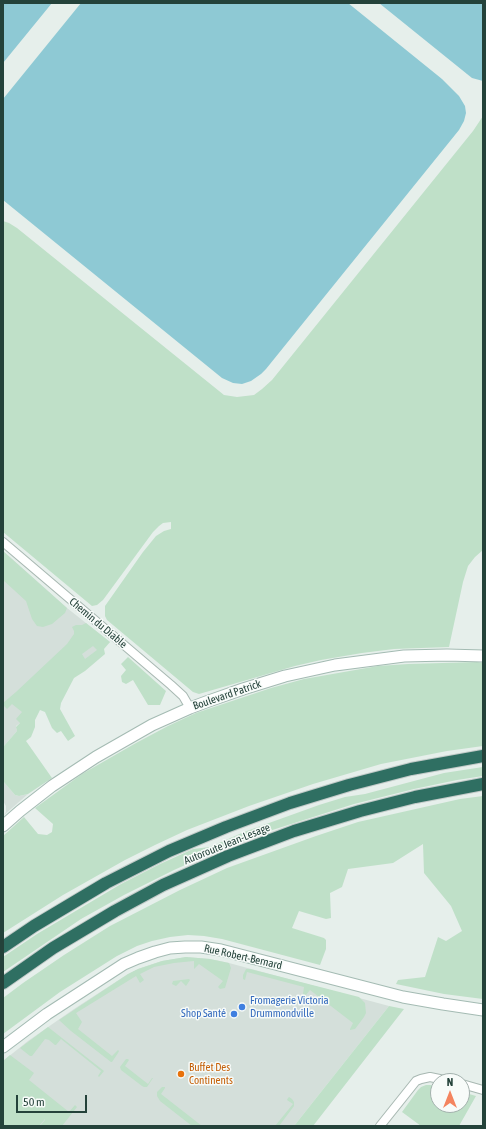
<!DOCTYPE html>
<html>
<head>
<meta charset="utf-8">
<style>
	body { margin:0 }
	#map { position:relative; width:486px; height:1129px; overflow:hidden; background:#e6efeb; font-family:"Asap Condensed",sans-serif }
	canvas { display:block }
	.frame { position:absolute; inset:0; border:4px solid #24423a; pointer-events:none }
	.north { position:absolute; left:430px; top:1073px; width:40px; height:40px; box-sizing:border-box; background:#f7fbf9; border:1px solid #a3b1ad; border-radius:50%; rotate:0deg; font-size:11px; font-weight:700; line-height:16px; text-align:center; color:#24423a }
	.north::after { content:''; display:block; margin:auto; width:14px; height:18px; background:#f4845f; clip-path:polygon(50% 0,100% 100%,50% 72%,0 100%) }
	.scale { position:absolute; left:16px; top:1095px; width:71px; height:18px; box-sizing:border-box; border:2px solid #24423a; border-top:0; padding-left:5px; font-size:12px; line-height:14px; white-space:nowrap; color:#24423a; -webkit-text-stroke:3px #f7fbf9; paint-order:stroke }
</style>
</head>
<body>
<div id="map">
<canvas width="486" height="1129"></canvas>
<div class="frame"></div>
<div class="north">N</div>
<div class="scale">50 m</div>
</div>
<script>
const context = document.querySelector('canvas').getContext('2d');
context.lineJoin = 'round';
function fill(path, color) {
  context.fillStyle = color;
  context.fill(path, 'evenodd');
}
function toPath(rows) {
  const path = new Path2D();
  for (const r of rows) {
    path.moveTo(r[0], r[1]);
    for (let i = 2; i < r.length; i += 2) path.lineTo(r[i], r[i + 1]);
  }
  return path;
}
function strokePath(path, color, width, dash) {
  context.strokeStyle = color;
  context.lineWidth = width;
  context.lineCap = dash ? 'butt' : 'round';
  context.setLineDash(dash || []);
  context.stroke(path);
}
function write(font, color, halo, rows, align = 'center') {
  context.font = font + ' "Asap Condensed",sans-serif';
  context.lineWidth = 3;
  context.setLineDash([]);
  context.textBaseline = 'middle';
  context.strokeStyle = halo;
  context.fillStyle = color;
  for (const [text, x, y, turn = 0] of rows) {
    context.save();
    context.translate(x, y);
    context.rotate((+turn || 0) * Math.PI / 180);
    context.textAlign = isNaN(turn) ? turn : align;
    if (halo) context.strokeText(text, 0, 0);
    context.fillText(text, 0, 0);
    context.restore();
  }
}
const built = toPath([
	[3,551,67,608,110,642,20,723,16,726,17,731,3,747],
	[3,781,15,795,19,796,28,794,4,815,6,812,6,806,3,801],
	[186,957,210,959,229,963,389,1006,294,1126,3,1126,3,1061,28,1041,74,1009,128,974,138,969,162,961]
]);
const green = toPath([
	[483,116,483,550,475,557,468,566,463,582,449,647,394,649,362,653,321,660,295,666,199,694,193,692,107,620,105,616,105,606,143,552,156,536,164,531,171,529,171,522,163,523,159,526,153,532,103,600,97,605,92,606,3,532,3,221,9,223,17,228,224,395,237,397,254,395,262,389,272,380,473,131],
	[3,551,67,608,65,613,52,624,43,627,37,626,32,619,26,601,3,580],
	[86,623,110,642,104,649,105,654,85,671,74,678,61,703,60,709,75,736,68,741,61,731,57,733,52,728,45,712,40,710,35,720,35,727,31,737,26,741,52,778,28,794,19,796,15,795,3,781,3,747,17,731,16,727,20,723,16,719,22,712,12,704,7,709,3,705,3,703,16,692,67,644,74,634,74,631,72,627,76,625,82,625],
	[93,646,97,650,85,659,82,654],
	[128,657,166,691,160,705,148,705,133,680,126,684,122,682,121,676,126,670,121,664],
	[477,662,483,663,483,746,447,751,381,764,313,784,249,806,187,830,155,845,125,860,63,895,3,933,3,836,24,817,38,834,47,835,52,832,53,824,35,808,82,774,136,743,168,726,196,713,271,688,304,679,378,666,408,664],
	[483,767,483,776,457,780,414,789,354,804,263,833,216,851,174,870,124,895,81,919,3,972,3,957,37,934,121,884,160,864,193,849,210,847,244,832,319,805,345,797,365,794,444,773],
	[483,796,483,999,444,994,396,984,398,980,425,977,438,937,446,941,462,931,451,906,424,873,423,844,393,863,348,869,342,887,330,893,331,918,326,919,299,911,292,928,324,938,326,940,326,949,320,965,222,939,204,936,188,935,170,937,152,941,137,946,117,956,60,992,3,1034,3,998,23,983,64,955,110,926,180,890,227,868,316,836,358,822,460,799],
	[186,957,210,959,229,963,231,968,225,988,220,989,218,987,223,981,199,964,194,969,194,961,174,963,154,967,140,974,144,980,140,983,136,976,76,1013,82,1022,78,1029,112,1056,118,1050,119,1051,118,1053,112,1062,111,1062,71,1031,59,1020,128,974,138,969,162,961],
	[246,969,250,969,359,997,365,1003,366,1013,364,1017,355,1029,350,1030,350,1029,353,1023,310,990,305,996,303,994,304,987,247,972,245,980,243,979,243,975],
	[189,979,190,980,186,986,181,981,176,986,172,984,173,981],
	[389,1006,404,1009,313,1126,294,1126],
	[48,1027,104,1071,99,1077,98,1076,101,1071,61,1039,56,1045,55,1045,49,1040,45,1039,32,1056,30,1056,20,1048],
	[10,1055,34,1073,29,1080,69,1112,75,1105,77,1107,62,1126,40,1126,45,1120,45,1119,39,1126,3,1126,3,1113,4,1111,3,1111,3,1061],
	[126,1059,128,1059,129,1060,125,1066,148,1084,152,1078,153,1078,147,1087,144,1087,142,1086,121,1070,120,1067],
	[426,1085,430,1085,438,1086,438,1105,462,1105,462,1092,476,1096,459,1126,421,1126,402,1112,418,1090,421,1087],
	[162,1087,165,1087,165,1088,161,1094,202,1126,192,1126,160,1101,157,1096,157,1092],
	[289,1097,292,1099,294,1102,294,1106,279,1126,275,1126,293,1104,287,1100,288,1098]
]);
const water = toPath([
	[3,3,52,3,3,63],
	[81,3,348,3,442,79,459,96,465,106,466,113,464,121,459,130,266,369,261,374,251,381,242,384,233,383,222,378,3,200,3,99],
	[379,3,483,3,483,81,472,78,467,74]
]);
const street = toPath([
	[3,542,171,685,183,696,190,708],
	[462,1084,483,1090],
	[380,1126,416,1081,421,1079,430,1077,449,1081]
]);
const secondary = toPath([
	[3,826,20,811,52,786,96,757,152,725,190,708,206,702,243,689,285,676,335,665,404,656,447,655,483,656],
	[3,1047,47,1014,124,964,138,958,155,952,170,948,185,947,201,947,221,950,403,997,443,1004,483,1010]
]);
const highway = toPath([
	[3,947,34,926,106,883,169,851,226,827,290,803,349,785,411,769,483,756],
	[3,983,53,948,115,911,163,885,228,856,294,831,360,811,415,797,483,784]
]);
const markers = [
	[242,1007,4,"#3f7fe0"],
	[234,1014,4,"#3f7fe0"],
	[181,1074,4,"#e8710a"]
];
const streetNames = [
	["Chemin du Diable",98,623,40],
	["Boulevard Patrick",227,695,-19],
	["Autoroute Jean-Lesage",227,844,-22],
	["Rue Robert-Bernard",243,957,13]
];
const shopNames = [
	["Fromagerie Victoria",250,1001],
	["Drummondville",250,1014],
	["Shop Santé",226,1014,"right"]
];
const foodNames = [
	["Buffet Des",189,1068],
	["Continents",189,1081]
];
fill(built, '#d4dfda');
fill(green, '#bfe0c8');
fill(water, '#8ec9d4');
strokePath(street, '#a8b8b2', 10);
strokePath(secondary, '#a4bbb3', 13);
strokePath(highway, '#c2cac8', 14);
strokePath(street, '#fff', 8);
strokePath(secondary, '#fff', 11);
strokePath(highway, '#2f6f62', 12);
for (const [x, y, r, color] of markers) {
  const dot = new Path2D();
  dot.arc(x, y, r, 0, 2 * Math.PI);
  context.fillStyle = color;
  context.fill(dot);
  strokePath(dot, '#f7fbf9', 1.5);
}
write('11px', '#24423a', '#f7fbf9', streetNames);
write('11px', '#366cbe', '#f7fbf9', shopNames, 'left');
write('11px', '#c56008', '#f7fbf9', foodNames, 'left');
</script>
</body>
</html>
